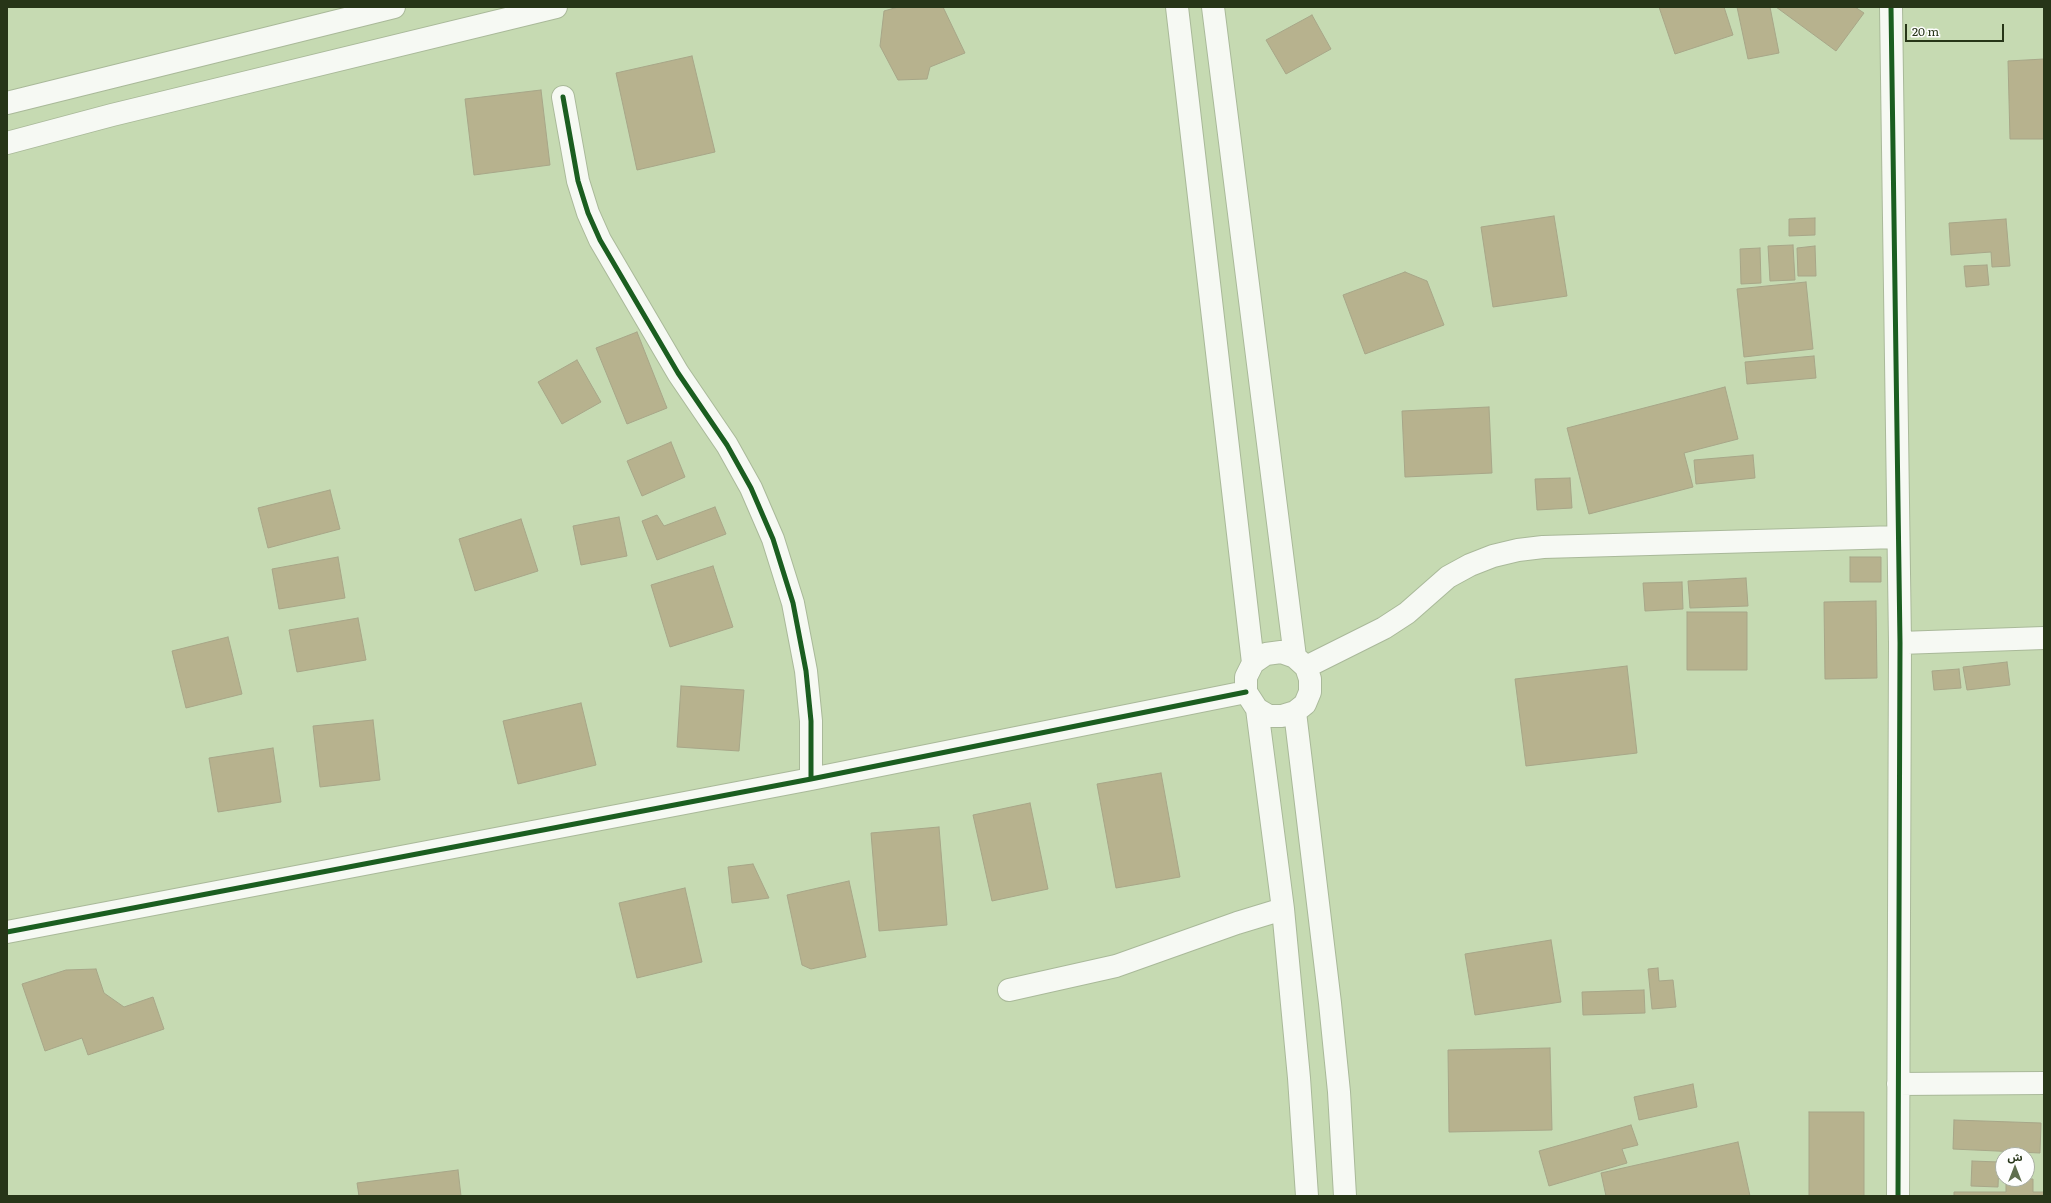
<!DOCTYPE html>
<html>
<head>
<meta charset="utf-8">
<style>
	body { margin:0 }
	#map { position:relative; width:2051px; height:1203px; overflow:hidden; background:#c6dab2; font-family:Literata,"Noto Sans Arabic",serif }
	canvas { display:block }
	.frame { position:absolute; inset:0; border:8px solid #273518; pointer-events:none }
	.north { position:absolute; left:1995px; top:1147px; width:40px; height:40px; box-sizing:border-box; background:#fefefe; border:1px solid #a8aea2; border-radius:50%; rotate:0deg; font-size:11px; font-weight:700; line-height:16px; text-align:center; color:#273518 }
	.north::after { content:''; display:block; margin:auto; width:14px; height:18px; background:#5f6f4e; clip-path:polygon(50% 0,100% 100%,50% 72%,0 100%) }
	.scale { position:absolute; left:1905px; top:24px; width:99px; height:18px; box-sizing:border-box; border:2px solid #273518; border-top:0; padding-left:5px; font-size:12px; line-height:14px; white-space:nowrap; color:#273518; -webkit-text-stroke:3px #fefefe; paint-order:stroke }
</style>
</head>
<body>
<div id="map">
<canvas width="2051" height="1203"></canvas>
<div class="frame"></div>
<div class="north">ش</div>
<div class="scale">20 m</div>
</div>
<script>
const context = document.querySelector('canvas').getContext('2d');
context.lineJoin = 'round';
function fill(path, color) {
  context.fillStyle = color;
  context.fill(path, 'evenodd');
}
function toPath(rows) {
  const path = new Path2D();
  for (const r of rows) {
    path.moveTo(r[0], r[1]);
    for (let i = 2; i < r.length; i += 2) path.lineTo(r[i], r[i + 1]);
  }
  return path;
}
function strokePath(path, color, width, dash) {
  context.strokeStyle = color;
  context.lineWidth = width;
  context.lineCap = dash ? 'butt' : 'round';
  context.setLineDash(dash || []);
  context.stroke(path);
}
const building = toPath([
	[898,7,943,7,965,53,930,67,927,79,898,80,880,46,884,11,898,7],
	[1659,7,1724,7,1733,35,1675,54,1659,7],
	[1737,7,1770,7,1779,53,1748,59,1737,7],
	[1776,7,1855,7,1864,13,1836,51,1776,7],
	[1312,15,1331,49,1286,74,1266,40,1312,15],
	[692,56,715,152,637,170,616,73,692,56],
	[2044,59,2044,139,2010,139,2008,61,2044,59],
	[541,90,550,165,474,175,465,99,541,90],
	[1554,216,1567,296,1493,307,1481,227,1554,216],
	[1815,218,1815,235,1789,236,1789,219,1815,218],
	[2006,219,2010,266,1992,267,1991,252,1951,255,1949,223,2006,219],
	[1793,245,1795,280,1770,281,1768,246,1793,245],
	[1815,246,1816,276,1798,276,1797,248,1815,246],
	[1760,248,1761,283,1741,284,1740,249,1760,248],
	[1987,265,1989,285,1966,287,1964,266,1987,265],
	[1405,272,1427,281,1444,325,1365,354,1343,295,1405,272],
	[1806,282,1813,349,1744,357,1737,289,1806,282],
	[637,332,667,408,627,424,596,348,637,332],
	[1814,356,1816,378,1747,384,1745,362,1814,356],
	[577,360,601,402,562,424,538,382,577,360],
	[1725,387,1738,439,1684,453,1693,487,1589,514,1567,428,1725,387],
	[1489,407,1492,473,1405,477,1402,411,1489,407],
	[671,442,685,477,642,496,627,461,671,442],
	[1753,455,1755,478,1696,484,1694,460,1753,455],
	[1570,478,1572,508,1537,510,1535,479,1570,478],
	[330,490,340,529,268,548,258,508,330,490],
	[715,507,726,534,657,560,642,521,657,515,664,526,715,507],
	[619,517,627,556,581,565,573,526,619,517],
	[521,519,538,571,475,591,459,539,521,519],
	[338,557,345,598,279,609,272,569,338,557],
	[1850,557,1881,557,1881,582,1850,582,1850,557],
	[713,566,733,627,670,647,651,585,713,566],
	[1746,578,1748,606,1690,608,1688,581,1746,578],
	[1682,582,1683,609,1645,611,1643,583,1682,582],
	[1876,601,1877,678,1825,679,1824,602,1876,601],
	[1687,612,1747,612,1747,670,1687,670,1687,612],
	[358,618,366,660,297,672,289,630,358,618],
	[228,637,242,694,186,708,172,651,228,637],
	[2007,662,2010,685,1967,690,1963,667,2007,662],
	[1627,666,1637,753,1526,766,1515,679,1627,666],
	[1959,669,1961,688,1934,690,1932,671,1959,669],
	[681,686,744,690,739,751,677,747,681,686],
	[581,703,596,765,518,784,503,721,581,703],
	[373,720,380,780,320,787,313,726,373,720],
	[273,748,281,802,218,812,209,758,273,748],
	[1161,773,1180,877,1116,888,1097,784,1161,773],
	[1030,803,1048,889,992,901,973,815,1030,803],
	[939,827,947,925,879,931,871,833,939,827],
	[753,864,769,898,732,903,728,867,753,864],
	[849,881,866,957,811,969,802,965,787,895,849,881],
	[685,888,702,962,637,978,619,903,685,888],
	[1551,940,1561,1002,1475,1015,1465,954,1551,940],
	[1658,968,1659,981,1673,980,1676,1007,1652,1009,1648,969,1658,968],
	[96,969,104,993,124,1007,153,997,164,1029,88,1055,82,1038,45,1051,22,984,66,970,96,969],
	[1644,990,1645,1013,1583,1015,1582,992,1644,990],
	[1550,1048,1552,1130,1449,1132,1448,1050,1550,1048],
	[1693,1084,1697,1107,1639,1120,1634,1097,1693,1084],
	[1809,1112,1864,1112,1864,1196,1809,1196,1809,1112],
	[1954,1120,2041,1123,2040,1153,1953,1149,1954,1120],
	[1631,1125,1638,1145,1622,1149,1627,1163,1549,1186,1539,1151,1631,1125],
	[1738,1142,1750,1196,1606,1196,1601,1173,1738,1142],
	[2027,1157,2029,1157,2029,1174,2027,1174,2027,1157],
	[1972,1161,1999,1162,1998,1187,1971,1186,1972,1161],
	[458,1170,461,1196,359,1196,357,1183,458,1170],
	[2006,1179,2033,1179,2033,1192,2044,1192,2044,1196,1954,1196,1954,1192,2006,1192,2006,1179]
]);
const minor = toPath([
	[1177,7,1253,663],
	[1213,7,1295,657],
	[1891,7,1900,643,1898,1196],
	[563,97,578,181,588,213,600,240,678,373,727,445,751,488,773,539,793,603,806,671,811,721,811,779],
	[7,103,394,7],
	[7,143,112,115,556,7],
	[1900,643,2044,638],
	[1306,667,1384,628,1407,613,1448,577,1470,565,1493,556,1518,550,1543,547,1898,537],
	[1257,709,1269,716,1282,716,1295,712,1305,704,1310,692,1310,679,1306,667,1295,657,1281,652,1266,654,1253,663,1246,677,1246,692,1257,709,1283,909,1299,1078,1307,1196],
	[1295,712,1330,1003,1339,1092,1345,1196],
	[7,932,811,779,1246,692],
	[1009,990,1116,966,1237,923,1283,909],
	[1898,1084,2044,1083]
]);
const cycleway = toPath([
	[1891,7,1900,643,1898,1196],
	[563,97,578,181,588,213,600,240,678,373,727,445,751,488,773,539,793,603,806,671,811,721,811,779],
	[7,932,811,779,1246,692]
]);
fill(building, '#b7b28e');
strokePath(building, '#a7a688', 1);
strokePath(minor, '#a9b999', 24);
strokePath(minor, '#f6f9f3', 22);
strokePath(cycleway, '#1b5e20', 5);
</script>
</body>
</html>
